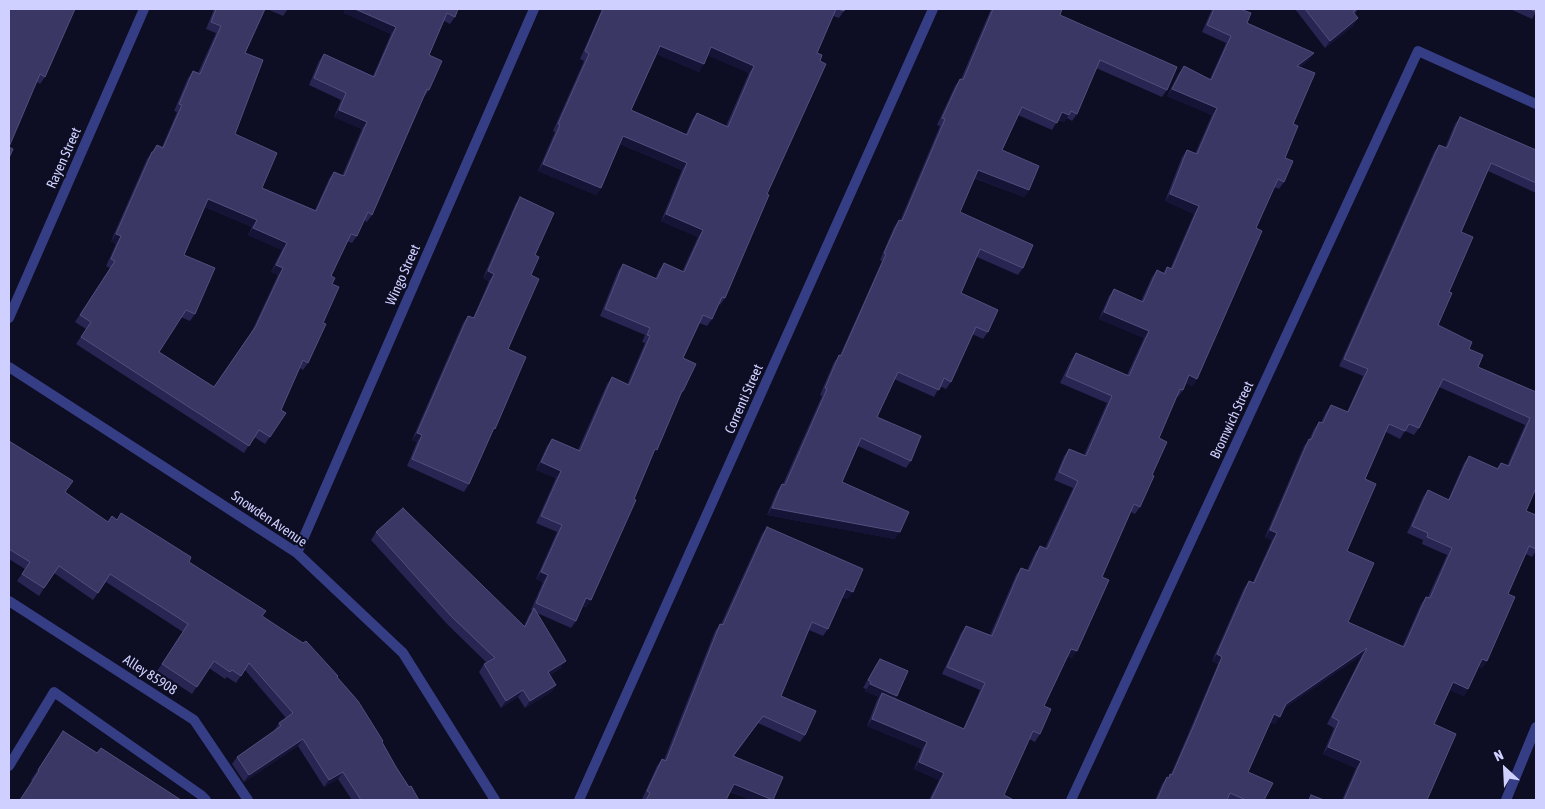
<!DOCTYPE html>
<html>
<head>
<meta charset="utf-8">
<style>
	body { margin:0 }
	#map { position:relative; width:1545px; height:809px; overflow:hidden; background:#0d0d23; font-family:"Asap Condensed",sans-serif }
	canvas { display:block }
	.frame { position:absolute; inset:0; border:10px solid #cfd0ff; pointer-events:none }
	.north { position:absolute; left:1480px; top:744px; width:50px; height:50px; -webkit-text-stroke:4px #0d0d23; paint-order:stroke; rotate:335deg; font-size:14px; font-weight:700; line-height:20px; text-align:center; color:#cfd0ff }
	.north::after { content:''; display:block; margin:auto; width:18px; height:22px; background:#cfd0ff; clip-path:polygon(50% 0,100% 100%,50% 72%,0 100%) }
</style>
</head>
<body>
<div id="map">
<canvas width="1545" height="809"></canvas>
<div class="frame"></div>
<div class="north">N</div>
</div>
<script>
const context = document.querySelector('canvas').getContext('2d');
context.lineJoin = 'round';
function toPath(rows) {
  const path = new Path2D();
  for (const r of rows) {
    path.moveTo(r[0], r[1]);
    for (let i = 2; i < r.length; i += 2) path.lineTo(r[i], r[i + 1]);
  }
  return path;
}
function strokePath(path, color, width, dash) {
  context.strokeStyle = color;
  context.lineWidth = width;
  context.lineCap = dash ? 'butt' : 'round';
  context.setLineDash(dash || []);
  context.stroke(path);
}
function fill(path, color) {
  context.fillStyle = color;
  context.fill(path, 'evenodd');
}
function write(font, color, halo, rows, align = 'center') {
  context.font = font + ' "Asap Condensed",sans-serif';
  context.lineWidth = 4.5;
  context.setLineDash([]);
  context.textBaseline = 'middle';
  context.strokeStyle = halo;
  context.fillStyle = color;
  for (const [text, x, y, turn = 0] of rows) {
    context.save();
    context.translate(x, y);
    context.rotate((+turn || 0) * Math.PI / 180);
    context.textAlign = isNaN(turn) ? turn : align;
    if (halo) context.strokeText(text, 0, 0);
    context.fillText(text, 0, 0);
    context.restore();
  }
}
const service = toPath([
	[9,601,194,720,248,800],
	[9,766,54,692,201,795,206,800]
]);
const minor = toPath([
	[9,318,144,9],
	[9,367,297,553,403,653,495,800],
	[297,553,534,9],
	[579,800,933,9],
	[1071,800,1418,51,1536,104]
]);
const tertiary = toPath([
	[1506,800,1536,727]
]);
const wall = toPath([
	[9,9,45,77,40,84,37,82],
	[214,9,265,9,245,53,235,134,262,188,315,210,329,179,334,172,342,176,362,129,334,117,341,100,309,85,319,61,324,54,373,76,391,34,344,13,346,9,458,9,455,17,450,24,444,21,429,55,429,90,424,97,372,215,367,222,364,220,357,236,352,243,347,241,331,276,332,284,323,323,308,363,303,370,300,368,281,410,270,437,265,444,254,437,244,453,76,344,86,329,75,322,110,268,106,266,116,244,111,241,147,159,157,145,162,147,177,112,174,111,188,78,193,71,198,73,216,33,206,29],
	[205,207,252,227,248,235,282,250,271,272,278,275,251,333,214,387,159,352,181,317,190,321,195,314,184,255],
	[267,9,288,9,283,16],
	[602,9,845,9,839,18,833,16,817,53,767,194,725,298,720,305,719,304,712,319,707,326,699,323,683,358,683,391,679,397,652,456,591,600,586,607,582,606,576,621,571,628,537,613,561,668,550,675,556,685,551,692,525,708,518,697,501,708,479,672,484,664,487,663,447,624,371,540,376,532,524,626,529,615,532,611,531,610,543,582,536,579,557,532,536,523,556,478,536,470,547,446,552,439,578,450,607,384,612,377,627,385,645,343,642,342,645,335,600,316,618,271,623,264,655,279,659,270,664,263,682,272,698,237,661,221,682,170,620,144,601,188,596,195,538,171,555,132,553,131,584,61,580,59],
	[657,54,699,72,708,55,749,73,726,126,697,113,692,120,686,134,631,110],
	[991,9,1062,9,1060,15,1167,90,1162,97,1096,68,1077,114,1072,121,1067,118,1064,122,1058,120,1052,130,1018,115,1002,150,1029,190,1024,197,974,178,960,212,1023,268,1018,275,977,257,961,293,988,332,983,339,972,334,951,382,946,389,940,386,934,397,894,379,877,417,911,461,906,468,858,446,842,482,895,539,767,515,777,491,782,484,783,484,822,396,820,395,834,362,840,355,882,261,880,260,894,227,899,220,900,221,940,126,937,125,955,86,960,79,961,79],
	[1212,9,1240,9,1247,23,1309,60,1300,67,1293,124,1285,158,1284,182,1279,189,1274,187,1256,228,1197,379,1192,386,1186,383,1183,390,1178,397,1177,396,1159,438,1152,475,1140,507,1135,514,1131,512,1102,577,1072,658,1067,656,1044,706,1040,734,1035,742,1029,739,1004,795,1011,800,929,800,939,780,914,769,922,749,867,726,877,700,879,697,865,691,866,689,863,688,875,666,880,659,897,696,895,698,963,729,980,690,942,674,961,633,966,626,990,635,1016,575,1021,568,1027,570,1035,553,1040,546,1045,548,1073,488,1054,480,1064,456,1069,449,1084,455,1107,403,1060,383,1071,360,1076,353,1127,375,1144,338,1099,319,1109,296,1114,289,1141,301,1152,277,1157,270,1163,273,1167,267,1170,269,1194,214,1165,201,1182,157,1187,150,1195,154,1212,115,1167,96,1179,73,1184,66,1210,79,1226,43,1202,32],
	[1295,9,1358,9,1355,14,1353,26,1325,48],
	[1510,9,1536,9,1536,12,1532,19],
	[1460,117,1536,150,1536,193,1488,171,1461,232,1449,292,1438,325,1469,349,1478,367,1536,392,1526,511,1536,515,1536,551,1532,557,1526,554,1508,594,1487,661,1482,668,1478,666,1464,696,1450,690,1434,724,1427,800,1342,800,1356,768,1323,754,1334,728,1327,724,1362,655,1283,709,1275,724,1270,722,1248,772,1264,800,1155,800,1162,784,1167,777,1168,778,1171,774,1189,732,1218,664,1212,661,1244,588,1249,581,1253,582,1272,540,1265,537,1304,446,1309,440,1314,429,1319,422,1321,422,1326,412,1331,405,1347,412,1363,376,1339,366,1434,152,1439,145,1445,148,1455,124],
	[1439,387,1525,425,1507,466,1501,463,1496,469,1469,456,1464,463,1448,500,1428,490,1423,497,1407,533,1423,540,1422,544,1447,555,1428,597,1426,597,1421,604,1402,647,1348,622,1347,551,1365,479,1386,432,1400,439,1405,431,1414,435,1419,428],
	[520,197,535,255,531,275,508,349,490,436,469,484,464,492,407,466,417,442,412,440,463,323,468,316,473,318,489,281,483,278,515,205],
	[9,441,65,492,108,522,189,562,262,616,337,678,382,743,396,767,409,787,419,800,352,800,338,779,324,787,298,746,244,782,232,764,237,757,274,731,279,723,286,718,245,670,236,683,227,677,225,679,209,668,192,694,157,671,183,632,106,582,93,600,54,573,39,596,17,581,25,569,9,559],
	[767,527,848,599,842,597,828,629,823,636,809,630,781,696,805,735,800,742,758,723,734,756,783,777,773,800,752,800,730,792,726,800,645,800,642,799,657,766,662,759,664,760,715,631,720,624,721,624,762,534],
	[63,731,97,753,180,800,20,800,32,781,31,780]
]);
const shadedWall = toPath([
	[347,9,355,9,396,27,391,34,344,13],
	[1358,18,1353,26,1325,48,1330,41],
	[660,46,704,64,699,72,655,53],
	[711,47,754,66,749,73,706,55],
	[1314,53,1309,60,1292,73,1297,66],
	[1172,89,1217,108,1212,115,1167,96],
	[339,110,367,122,362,129,334,117],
	[1062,112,1069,115,1064,122,1057,119],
	[623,136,687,163,682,170,618,143],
	[543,164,601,188,596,195,538,171],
	[978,170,1029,190,1024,197,973,177],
	[1170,194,1199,206,1194,214,1165,201],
	[208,199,257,220,252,227,203,206],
	[666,214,703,230,698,237,661,221],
	[253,228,287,243,282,250,248,235],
	[116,234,121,236,116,244,111,241],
	[276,265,283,268,278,275,271,272],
	[488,271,494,274,489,281,483,278],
	[1104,312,1149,331,1144,338,1099,319],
	[1189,375,1197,379,1192,386,1184,383],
	[417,433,422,435,417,442,412,440],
	[541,462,561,471,556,478,536,470],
	[772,508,900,532,895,539,767,515],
	[1270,530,1277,533,1272,540,1265,537],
	[541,572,548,575,543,582,536,579],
	[846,589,853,592,848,599,841,596],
	[586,598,591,600,586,607,581,605],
	[1367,648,1362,655,1281,711,1286,704],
	[1071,649,1077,651,1072,658,1066,656],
	[1217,654,1222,657,1218,664,1212,661],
	[1482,659,1487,661,1482,668,1477,666],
	[566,661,561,668,543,679,548,672],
	[1453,682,1468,689,1464,696,1448,690],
	[870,684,897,696,892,703,882,693,879,697,865,691],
	[556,685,551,692,525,708,530,701],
	[523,690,518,697,501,708,506,701],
	[1274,714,1280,717,1275,724,1269,721],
	[872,719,927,742,922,749,867,726],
	[303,739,298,746,244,782,249,775],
	[1328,747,1361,761,1356,768,1323,754],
	[919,762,944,773,939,780,914,769],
	[343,772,338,779,324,787,329,780],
	[734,784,773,800,752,800,729,791]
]);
const building = toPath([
	[9,9,75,9,45,77,40,74,9,147,9,9],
	[216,9,265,9,245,53,263,60,235,134,277,153,262,188,316,211,334,172,344,176,367,122,339,110,346,93,314,78,324,54,374,77,396,27,355,9,458,9,455,17,447,13,429,55,442,61,429,90,427,89,372,215,368,212,357,236,351,234,331,276,335,278,332,284,339,287,323,323,326,324,308,363,303,360,281,410,286,413,270,437,259,430,249,446,81,337,91,322,80,315,115,261,111,259,121,236,116,234,152,152,153,152,157,145,163,148,182,105,179,104,193,71,200,74,221,26,211,22,216,9],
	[208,199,257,220,253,228,287,243,276,265,283,268,256,326,214,387,159,352,186,310,195,314,215,268,184,255,208,199],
	[603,9,836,9,817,53,822,55,820,61,826,64,767,194,769,195,725,298,722,297,712,319,703,315,683,358,696,364,683,391,682,391,657,450,655,449,634,499,636,500,591,600,586,598,576,621,536,603,548,575,541,572,562,525,541,516,561,471,541,462,552,439,580,451,612,377,629,385,650,336,647,335,650,328,605,309,623,264,657,279,664,263,684,272,703,230,666,214,687,163,623,136,601,188,543,164,560,125,558,124,589,54,585,51,603,9],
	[660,46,704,64,711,47,754,66,728,127,697,113,687,135,631,110,660,46],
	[838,9,845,9,844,11,838,9],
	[993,9,1062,9,1060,15,1177,67,1167,90,1100,60,1077,114,1071,111,1069,115,1062,112,1057,123,1022,107,1002,150,1039,166,1029,190,978,170,960,212,1033,245,1023,268,980,249,961,293,998,310,988,332,976,327,951,382,944,378,939,390,898,372,877,417,921,436,911,461,861,438,842,482,909,512,900,532,772,508,782,484,785,485,827,389,825,388,839,355,841,356,886,254,884,253,899,220,902,221,945,119,942,118,960,79,963,80,993,9],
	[1214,9,1240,9,1251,13,1247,23,1314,53,1297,66,1315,73,1293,124,1298,126,1285,158,1293,161,1284,182,1278,179,1256,228,1262,231,1197,379,1189,375,1183,390,1180,389,1159,438,1167,442,1152,475,1154,476,1140,507,1134,504,1102,577,1109,580,1077,651,1071,649,1044,706,1051,709,1040,734,1033,731,1004,795,1012,799,1011,800,931,800,944,773,919,762,927,742,872,719,882,693,964,729,985,683,947,667,966,626,992,636,1021,568,1029,571,1040,546,1047,549,1078,481,1059,472,1069,449,1086,456,1112,396,1066,376,1076,353,1129,376,1149,331,1104,312,1114,289,1143,302,1157,270,1165,274,1167,267,1172,269,1199,206,1170,194,1187,150,1197,154,1217,108,1172,89,1184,66,1211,80,1231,36,1207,25,1214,9],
	[1305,9,1357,9,1353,12,1358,18,1330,41,1305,9],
	[1530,9,1536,9,1536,12,1530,9],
	[1460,117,1536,150,1536,183,1491,163,1461,232,1473,237,1449,292,1452,293,1438,325,1472,342,1469,349,1483,355,1478,367,1536,392,1536,488,1526,511,1536,515,1536,549,1529,546,1508,594,1515,597,1487,661,1482,659,1468,689,1453,682,1434,724,1456,734,1427,800,1344,800,1361,761,1328,747,1339,721,1332,717,1367,648,1286,704,1280,717,1274,714,1248,772,1273,783,1264,800,1246,800,1230,793,1227,800,1157,800,1167,777,1169,778,1170,774,1172,775,1194,725,1222,657,1217,654,1249,581,1254,583,1277,533,1270,530,1309,439,1311,440,1319,422,1323,423,1331,405,1348,412,1368,369,1344,359,1439,145,1447,148,1460,117],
	[1443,379,1530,418,1509,466,1501,463,1498,469,1469,456,1449,500,1428,490,1412,526,1428,533,1427,537,1452,548,1430,598,1426,597,1404,647,1348,622,1374,563,1347,551,1376,484,1365,479,1389,424,1405,431,1409,424,1419,428,1443,379],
	[9,147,13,149,9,158,9,147],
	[520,197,554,213,535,255,539,257,531,275,539,279,508,349,526,357,495,429,494,428,469,484,412,459,422,435,417,433,468,316,474,318,494,274,488,271,520,197],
	[9,441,73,481,65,492,108,522,112,516,117,520,121,513,191,557,189,562,266,611,262,616,303,643,306,641,338,676,337,677,358,701,383,741,382,742,396,767,409,787,411,786,419,800,361,800,343,772,329,780,303,739,249,775,237,757,281,726,279,723,293,713,249,663,241,676,232,670,230,672,214,661,197,687,162,664,188,624,110,574,98,593,59,566,44,588,22,574,30,562,9,549,9,441],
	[403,508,525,627,534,608,566,661,548,672,556,685,530,701,523,690,506,701,484,664,495,658,452,617,376,532,403,508],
	[767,527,863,569,853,592,846,589,828,629,812,622,781,696,816,711,805,735,763,716,733,756,783,777,773,800,734,784,726,800,646,800,650,793,647,791,662,759,666,761,720,624,723,625,767,527],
	[880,659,908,671,897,696,870,684,871,682,868,680,880,659],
	[63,731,97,753,101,748,181,800,20,800,39,771,38,770,63,731],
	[1311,795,1324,800,1309,800,1311,795]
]);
const streetNames = [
	["Rayen Street",64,158,-66],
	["Wingo Street",403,275,-66],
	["Correnti Street",744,399,-66],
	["Bromwich Street",1232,420,-65],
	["Snowden Avenue",269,519,34],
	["Alley 85908",150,675,33]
];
strokePath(service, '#353e84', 10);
strokePath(minor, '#353e84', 10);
strokePath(tertiary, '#353e84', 10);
fill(wall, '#282552');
fill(shadedWall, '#151437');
fill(building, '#3a3765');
strokePath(building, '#514f7d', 1);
write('14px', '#cfd0ff', '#0d0d23', streetNames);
</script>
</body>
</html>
